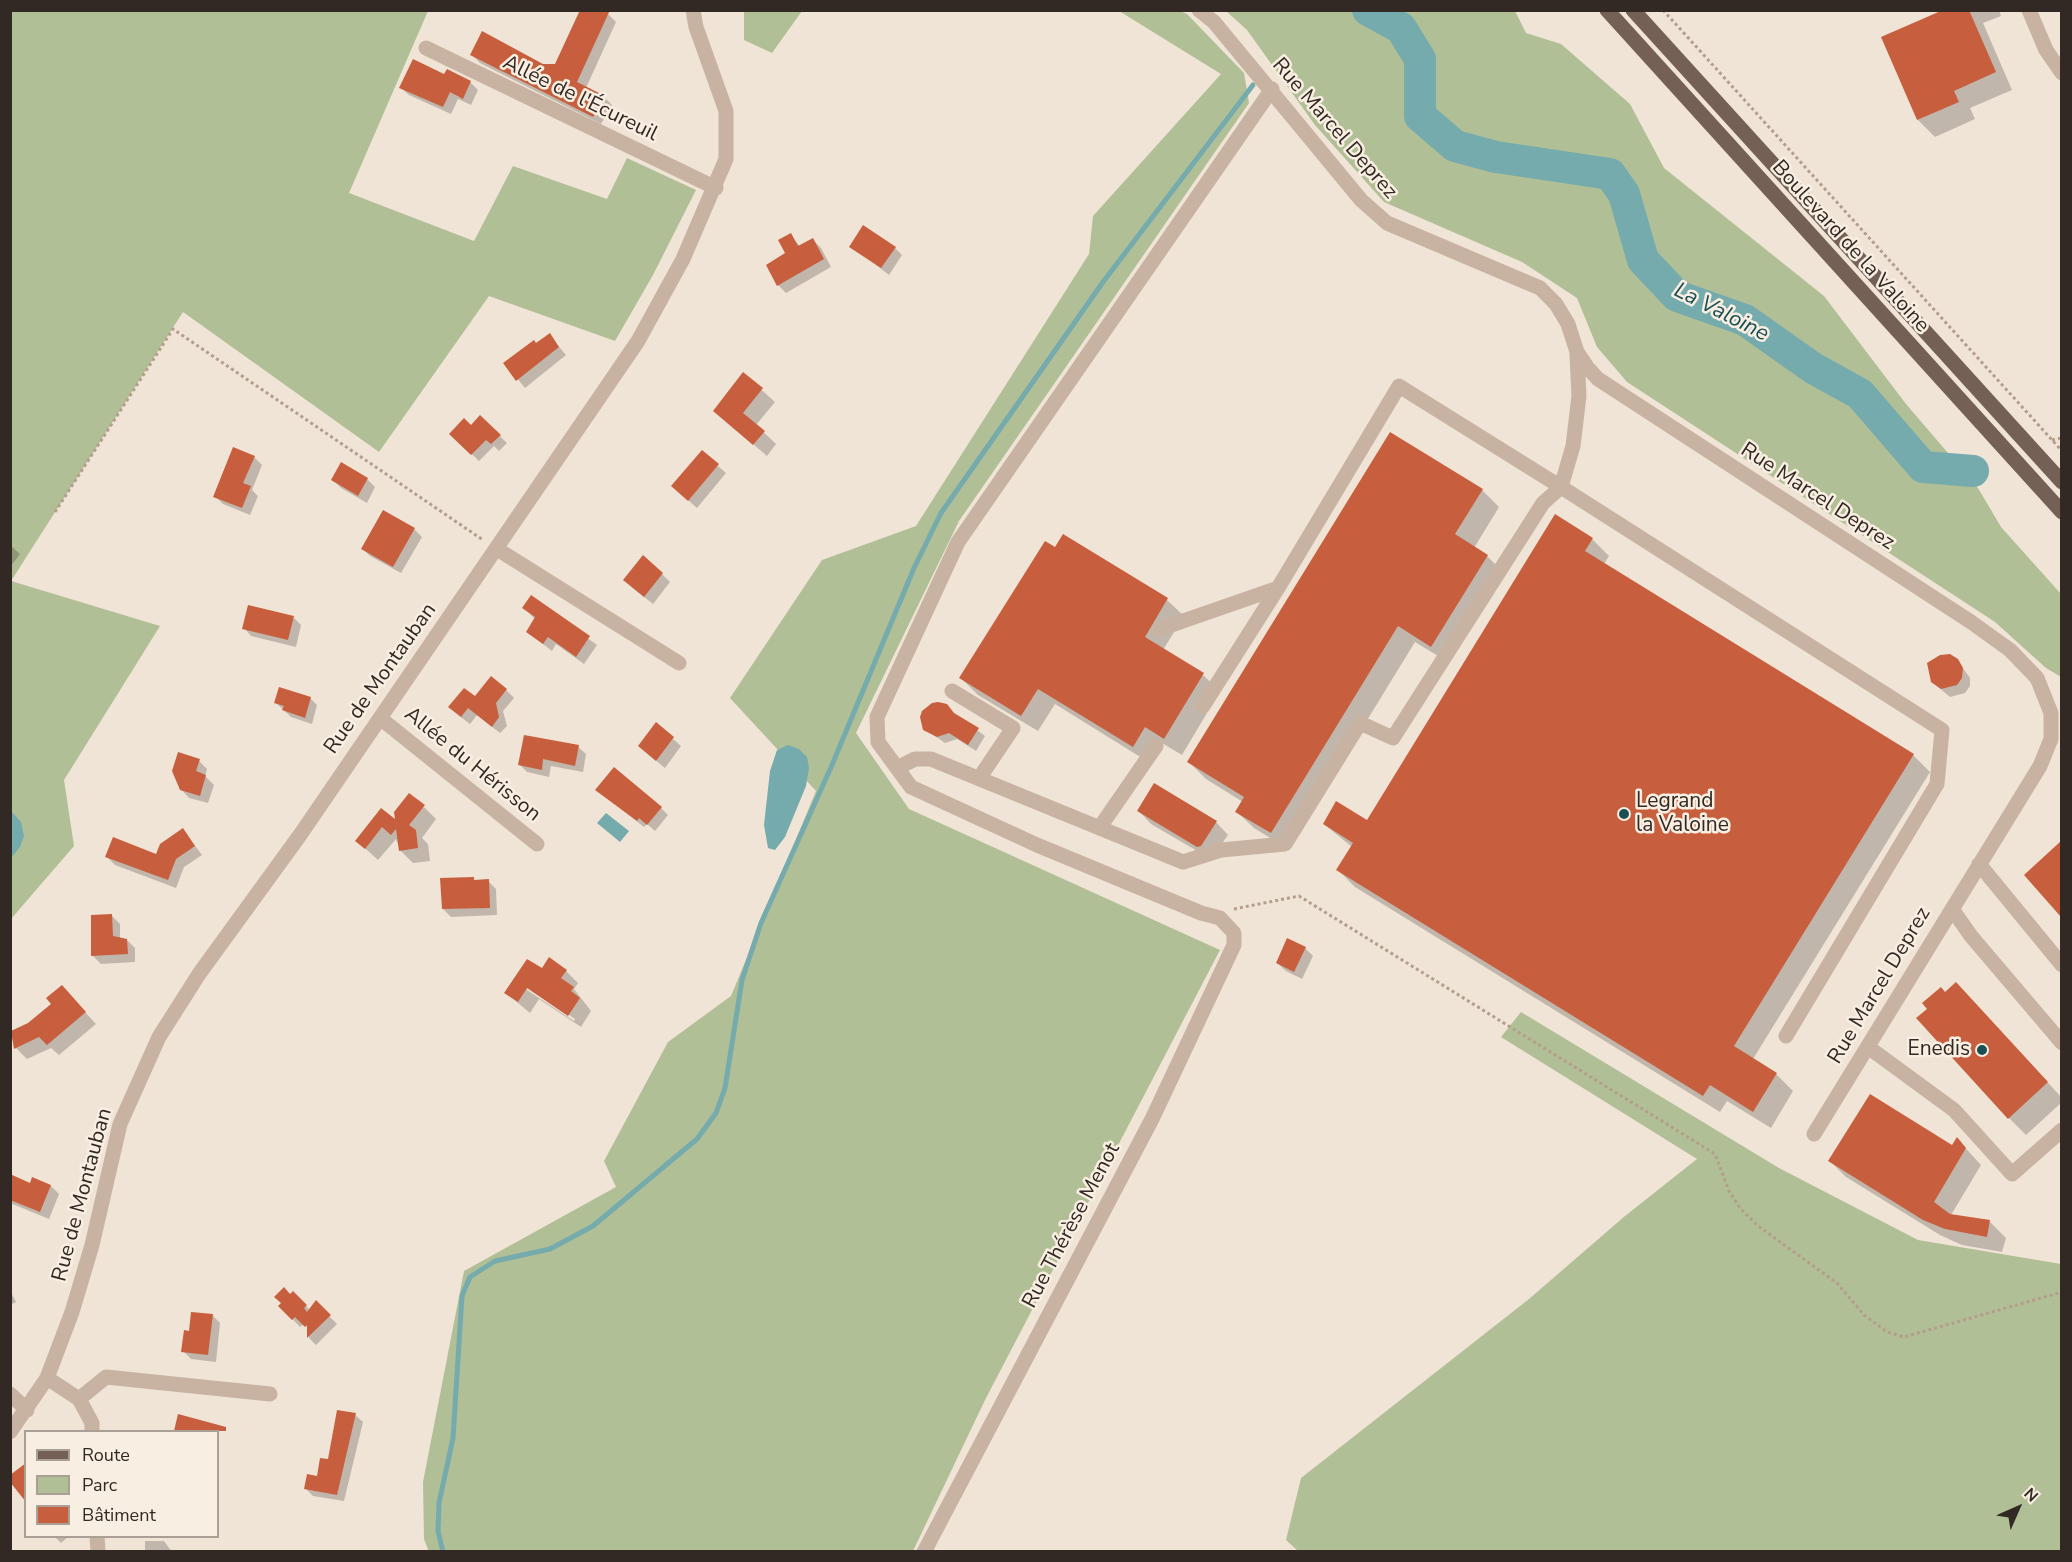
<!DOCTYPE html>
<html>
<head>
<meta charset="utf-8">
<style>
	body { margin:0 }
	#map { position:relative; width:2072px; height:1562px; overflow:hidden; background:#f0e4d6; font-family:"Nunito Sans",sans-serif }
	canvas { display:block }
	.frame { position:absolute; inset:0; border:12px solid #322924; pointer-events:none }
	.legend { position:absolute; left:24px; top:1430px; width:195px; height:108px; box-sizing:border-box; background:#f8eee1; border:2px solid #a99f95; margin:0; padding:8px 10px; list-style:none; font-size:18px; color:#322924 }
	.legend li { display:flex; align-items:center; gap:12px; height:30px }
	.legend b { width:30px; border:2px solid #a99f95 }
	.north { position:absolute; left:1988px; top:1478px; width:60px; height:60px; -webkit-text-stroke:4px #f8eee1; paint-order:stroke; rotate:45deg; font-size:16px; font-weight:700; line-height:24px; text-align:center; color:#322924 }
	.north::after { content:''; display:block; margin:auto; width:21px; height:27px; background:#322924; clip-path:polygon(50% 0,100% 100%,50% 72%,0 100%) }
</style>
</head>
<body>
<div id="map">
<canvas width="2072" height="1562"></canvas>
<div class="frame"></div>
<ul class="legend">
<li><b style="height:8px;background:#756055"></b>Route</li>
<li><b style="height:16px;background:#b1bf96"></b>Parc</li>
<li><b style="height:16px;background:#c75e3d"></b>Bâtiment</li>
</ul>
<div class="north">N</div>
</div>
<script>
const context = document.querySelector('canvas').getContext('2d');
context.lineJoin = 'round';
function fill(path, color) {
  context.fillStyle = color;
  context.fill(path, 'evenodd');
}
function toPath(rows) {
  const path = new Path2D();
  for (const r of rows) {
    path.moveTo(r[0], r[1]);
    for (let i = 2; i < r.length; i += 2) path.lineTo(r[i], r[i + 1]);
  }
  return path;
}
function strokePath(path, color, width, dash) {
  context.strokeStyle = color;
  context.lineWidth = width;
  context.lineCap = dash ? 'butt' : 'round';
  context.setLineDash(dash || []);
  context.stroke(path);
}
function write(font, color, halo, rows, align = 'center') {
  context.font = font + ' "Nunito Sans",sans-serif';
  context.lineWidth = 5;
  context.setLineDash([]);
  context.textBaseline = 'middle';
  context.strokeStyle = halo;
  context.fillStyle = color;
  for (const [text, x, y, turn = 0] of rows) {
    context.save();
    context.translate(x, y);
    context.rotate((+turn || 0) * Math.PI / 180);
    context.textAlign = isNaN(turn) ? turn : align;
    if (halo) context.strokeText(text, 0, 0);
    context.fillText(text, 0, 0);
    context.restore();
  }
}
const green = toPath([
	[11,11,428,11,349,193,474,241,513,166,607,199,627,158,696,190,653,275,615,341,489,296,379,452,183,312,11,581,160,626,64,780,74,846,11,919],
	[744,11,744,10,802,11,772,53,744,40],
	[1119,11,1180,11,1187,14,1244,73,1249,103,959,521,856,733,909,809,1220,950,985,1400,913,1551,429,1552,424,1539,423,1482,464,1271,616,1187,604,1161,668,1042,731,996,816,791,730,698,822,560,916,526,1089,254,1093,216,1221,74],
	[1226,11,1515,11,1526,33,1561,44,1630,104,1664,168,1824,296,1906,404,1978,488,2001,527,2061,594,2061,677,2046,668,1995,622,1627,382,1597,347,1577,298,1522,262,1384,202,1315,125,1247,30],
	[1521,1012,1779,1168,1918,1240,2061,1264,2061,1551,1298,1551,1286,1540,1301,1478,1529,1299,1625,1216,1697,1159,1501,1037]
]);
const water = toPath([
	[788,745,799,749,807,757,809,768,806,786,785,837,775,850,768,848,764,825,770,771,777,750],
	[11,811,21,822,24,836,20,847,11,858],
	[606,813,629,831,620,842,597,823]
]);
const shadow = toPath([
	[1937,10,1999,10,2001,16,1983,23,2012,90,1970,108,1975,119,1935,137,1918,120,1938,14],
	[608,14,616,22,586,88,604,97,612,105,601,124,480,63,472,55,555,66],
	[445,76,470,82,478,90,471,105,458,99,451,114,409,95,401,88],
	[790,235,800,246,813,240,821,248,831,267,786,293,778,285],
	[851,246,895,248,902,255,889,275],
	[549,335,566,355,525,388,505,363],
	[744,374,775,402,756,425,776,444,767,456,715,411],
	[480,417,507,443,499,451,494,446,479,461,451,434,471,427],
	[702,452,726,473,697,508,681,494],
	[254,457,262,465,252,490,258,496,250,515,223,504,215,496],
	[367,479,375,487,367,503,341,488,333,480],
	[1482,490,1499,507,1474,548,1487,556,1504,573,1448,662,1415,642,1288,849,1254,828,1237,812,1243,802,1206,779,1189,762],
	[383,512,414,529,422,537,401,573,370,556,362,548],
	[1592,539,1609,556,1604,564,1913,755,1930,772,1753,1059,1776,1074,1793,1091,1771,1128,1727,1101,1720,1112,1355,887,1338,870,1352,847,1324,824,1368,822],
	[10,545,20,554,11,566,10,566],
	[662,574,670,582,653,604,633,588],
	[531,597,597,645,584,664,556,644,552,651,527,632,535,619,524,608],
	[1167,600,1184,616,1163,650,1203,675,1220,691,1182,755,1162,743,1150,763,1055,704,1038,731,978,695,961,678],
	[294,618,301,625,296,647,251,636,244,628],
	[1958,661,1970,678,1970,686,1965,693,1950,697,1932,682],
	[506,690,514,698,503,711,507,726,500,733,477,715,470,724,458,715,475,699],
	[310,698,317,705,312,724,291,717,275,702],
	[956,715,985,736,976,751,957,739,945,743,925,729],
	[656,724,681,746,665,768,648,754],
	[578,747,586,754,583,772,551,766,549,777,527,772,520,765],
	[199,761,207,769,205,776,214,785,208,803,189,798,181,789],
	[597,790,661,808,668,815,655,831,647,824,644,827],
	[424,807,436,819,422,838,428,844,430,861,413,863,400,850,396,839,378,860,357,841,381,810,397,823],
	[1139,811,1216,822,1228,835,1211,859,1151,824],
	[183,830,202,855,184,867,176,888,115,865,107,857,157,856],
	[2062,843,2062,915,2026,876],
	[488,881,496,889,497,915,451,917,443,909],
	[112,916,120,924,120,939,127,940,135,948,135,962,101,964,93,956],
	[1305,948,1313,956,1302,979,1286,971,1277,963],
	[542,970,566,971,578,983,574,989,591,1011,581,1027,539,999,530,1013,506,993],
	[527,986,575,1019,574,1021,527,990],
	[62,987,96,1024,59,1055,51,1048,27,1059,16,1048,10,1033,29,1024,53,1004],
	[1946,994,1973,1001,2062,1098,2062,1102,2026,1135,2009,1118],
	[1957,1139,1981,1165,1951,1215,1990,1222,2006,1238,2002,1252,1962,1245,1940,1235,1846,1177,1830,1161,1952,1147],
	[10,1179,31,1185,33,1179,51,1186,59,1194,49,1219,10,1203],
	[10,1291,16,1302,10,1305],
	[293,1293,310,1310,316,1303,337,1324,316,1345,309,1338,309,1329,304,1324,300,1327,280,1306],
	[212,1315,220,1323,216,1362,191,1359,183,1351,190,1332],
	[355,1415,363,1422,344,1501,313,1496,305,1488,318,1478,329,1461],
	[54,1536,69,1536,61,1543],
	[145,1541,164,1541,172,1552,142,1552,145,1550]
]);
const stream = toPath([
	[443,1552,438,1531,439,1503,453,1438,462,1296,470,1277,495,1261,550,1249,593,1226,697,1139,716,1113,725,1088,742,980,761,923,832,765,914,568,941,513,1103,282,1253,85]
]);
const river = toPath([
	[1368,10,1401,28,1420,59,1420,116,1455,146,1496,157,1610,174,1624,194,1643,260,1677,296,1745,320,1813,368,1860,394,1923,467,1973,471]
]);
const building = toPath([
	[580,10,610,10,577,82,605,96,593,117,470,55,482,31,543,64,555,64],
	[1943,10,1969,10,1996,72,1954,91,1959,102,1917,120,1881,37],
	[413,59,444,74,447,69,471,81,463,99,450,92,443,107,399,88],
	[863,225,896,247,881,268,849,247],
	[791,233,798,246,813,238,824,259,777,286,766,265,785,253,778,240],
	[550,333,559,347,516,381,503,363,534,340,536,343],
	[743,372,763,388,743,413,765,431,753,445,713,411],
	[480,415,501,435,491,444,486,440,471,455,449,434,464,418,471,425],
	[1390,432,1483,489,1455,534,1488,555,1431,647,1398,626,1271,833,1235,812,1244,797,1187,762],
	[233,447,255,456,243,483,251,486,242,508,213,497],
	[702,450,719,464,688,501,671,486],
	[341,462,368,478,358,496,331,480],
	[383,510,415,528,393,567,361,549],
	[1555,514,1593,538,1585,551,1914,754,1734,1046,1777,1073,1753,1112,1710,1085,1703,1096,1336,870,1353,843,1323,824,1336,801,1367,820],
	[1063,534,1168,598,1145,637,1204,673,1164,739,1145,727,1133,747,1038,689,1021,716,959,678,1045,541,1055,547],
	[643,555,663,573,644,597,623,580],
	[531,595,590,636,576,657,548,637,543,644,526,632,535,617,522,608],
	[248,605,294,616,288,640,242,629],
	[1950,654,1958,659,1963,668,1962,678,1957,685,1941,689,1931,682,1927,663,1940,655],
	[491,676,507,689,496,703,499,717,492,727,468,708,461,717,448,707,464,688,475,696],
	[279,687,311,697,305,718,282,710,284,706,274,703],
	[938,702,947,704,954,713,979,728,968,745,949,733,937,737,923,730,920,717,922,711,932,703],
	[656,722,674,737,656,761,638,746],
	[524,735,579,745,575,766,543,759,542,770,518,765],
	[178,752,200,759,196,771,206,775,200,796,180,790,172,771],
	[614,767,662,807,647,825,639,818,637,821,595,790],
	[1154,783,1217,821,1201,846,1197,847,1137,811],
	[409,793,425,805,409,825,416,830,418,848,399,851,396,829,391,835,382,827,365,849,355,841,381,808,395,819,394,812],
	[183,828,195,846,176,859,168,880,105,857,113,837,156,854,160,844],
	[2061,841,2061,917,2024,875],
	[474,877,474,880,489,879,490,908,442,909,440,878],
	[112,914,113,936,127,939,128,954,91,956,91,915],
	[1287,938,1306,947,1294,972,1276,963],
	[549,957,567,970,561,978,574,987,571,991,580,998,568,1016,527,988,518,1002,504,993,527,959,542,968],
	[1956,982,2048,1082,2008,1119,1916,1018,1927,1009,1922,1003,1941,987,1945,992],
	[62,985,86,1012,47,1045,39,1037,14,1049,11,1031,28,1023,51,1004,46,998],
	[1870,1094,1952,1145,1957,1137,1966,1148,1934,1202,1950,1214,1990,1220,1987,1237,1945,1229,1923,1220,1828,1161],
	[10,1174,30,1183,32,1177,51,1185,40,1212,10,1200],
	[284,1287,290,1294,293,1291,307,1305,304,1308,307,1312,316,1300,331,1315,307,1338,307,1325,305,1327,295,1317,292,1320,278,1306,281,1303,274,1297],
	[191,1312,213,1314,208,1355,181,1352,184,1330,189,1331],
	[337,1410,356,1413,337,1495,304,1489,307,1474,317,1476,320,1458,328,1459],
	[178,1414,226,1427,226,1431,174,1431],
	[26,1463,26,1502,10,1482,10,1475]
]);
const path = toPath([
	[1663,10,2062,451],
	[2052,440,2062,438],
	[55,512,173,329,483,540],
	[1234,909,1299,896,1715,1154,1729,1191,1740,1208,1758,1226,1837,1283,1864,1315,1887,1332,1904,1337,2062,1292]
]);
const minor = toPath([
	[1199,10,1214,22,1361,200,1387,223,1540,288,1556,304,1568,324,1577,352,1587,367,1598,379,1971,622,2010,650,2037,678,2051,713,2051,739,2040,766,1814,1134],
	[2029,10,2046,50,2062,73],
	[426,48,716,188],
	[1577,355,1579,396,1573,446,1561,487,1942,730,1937,784,1786,1036],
	[497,549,679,663],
	[1160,629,1278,588],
	[952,691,1013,728,980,777],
	[380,718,537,844],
	[897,768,915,759,931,759,1183,862,1221,850,1285,844,1360,723,1393,738,1543,503,1561,487,1399,386,1278,588,1203,706],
	[1100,827,1156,746],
	[1979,864,2062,965],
	[1952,909,1971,936,2062,1043],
	[1868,1047,1954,1110,2012,1174,2062,1130],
	[47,1378,79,1399,92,1423,92,1432],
	[10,1394,27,1410],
	[79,1399,106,1377,270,1394],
	[10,1432,47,1378,72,1312,92,1245,120,1124,159,1037,199,974,300,835,638,341,683,259,726,159,726,111,696,27,693,10],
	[97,1536,98,1552],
	[924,1552,1152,1119,1234,945,1234,933,1220,918,1201,913,1037,845,911,787,878,742,877,717,958,542,1272,89]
]);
const major = toPath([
	[1607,10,2062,512],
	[1633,10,2062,482]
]);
const markers = [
	[1624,814,6,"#1a5054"],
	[1982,1050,6,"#1a5054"]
];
const streetNames = [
	["Allée de l'Écureuil",580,99,26],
	["Rue Marcel Deprez",1334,129,49],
	["Boulevard de la Valoine",1850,247,48],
	["Rue Marcel Deprez",1817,497,33],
	["Rue de Montauban",381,679,-55],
	["Allée du Hérisson",472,765,39],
	["Rue Marcel Deprez",1880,986,-59],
	["Rue de Montauban",83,1195,-75],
	["Rue Thérèse Menot",1072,1226,-62]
];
const poiNames = [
	["Legrand",1636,802],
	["la Valoine",1636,826],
	["Enedis",1970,1050,"right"]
];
const waterNames = [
	["La Valoine",1721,313,27]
];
fill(green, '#b1bf96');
fill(water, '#75abad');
fill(shadow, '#0003');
strokePath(stream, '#75abad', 5);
strokePath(river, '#75abad', 32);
fill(building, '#c75e3d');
strokePath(path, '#b49d8c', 3, [3, 3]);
strokePath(minor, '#c8b3a2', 15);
strokePath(major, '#756055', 15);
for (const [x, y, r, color] of markers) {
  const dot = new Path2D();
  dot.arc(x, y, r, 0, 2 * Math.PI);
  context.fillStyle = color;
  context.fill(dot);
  strokePath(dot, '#f8eee1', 2);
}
write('21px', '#322924', '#f8eee1', streetNames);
write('21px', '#322924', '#f8eee1', poiNames, 'left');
write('italic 22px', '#1a5054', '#f8eee1', waterNames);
</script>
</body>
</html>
